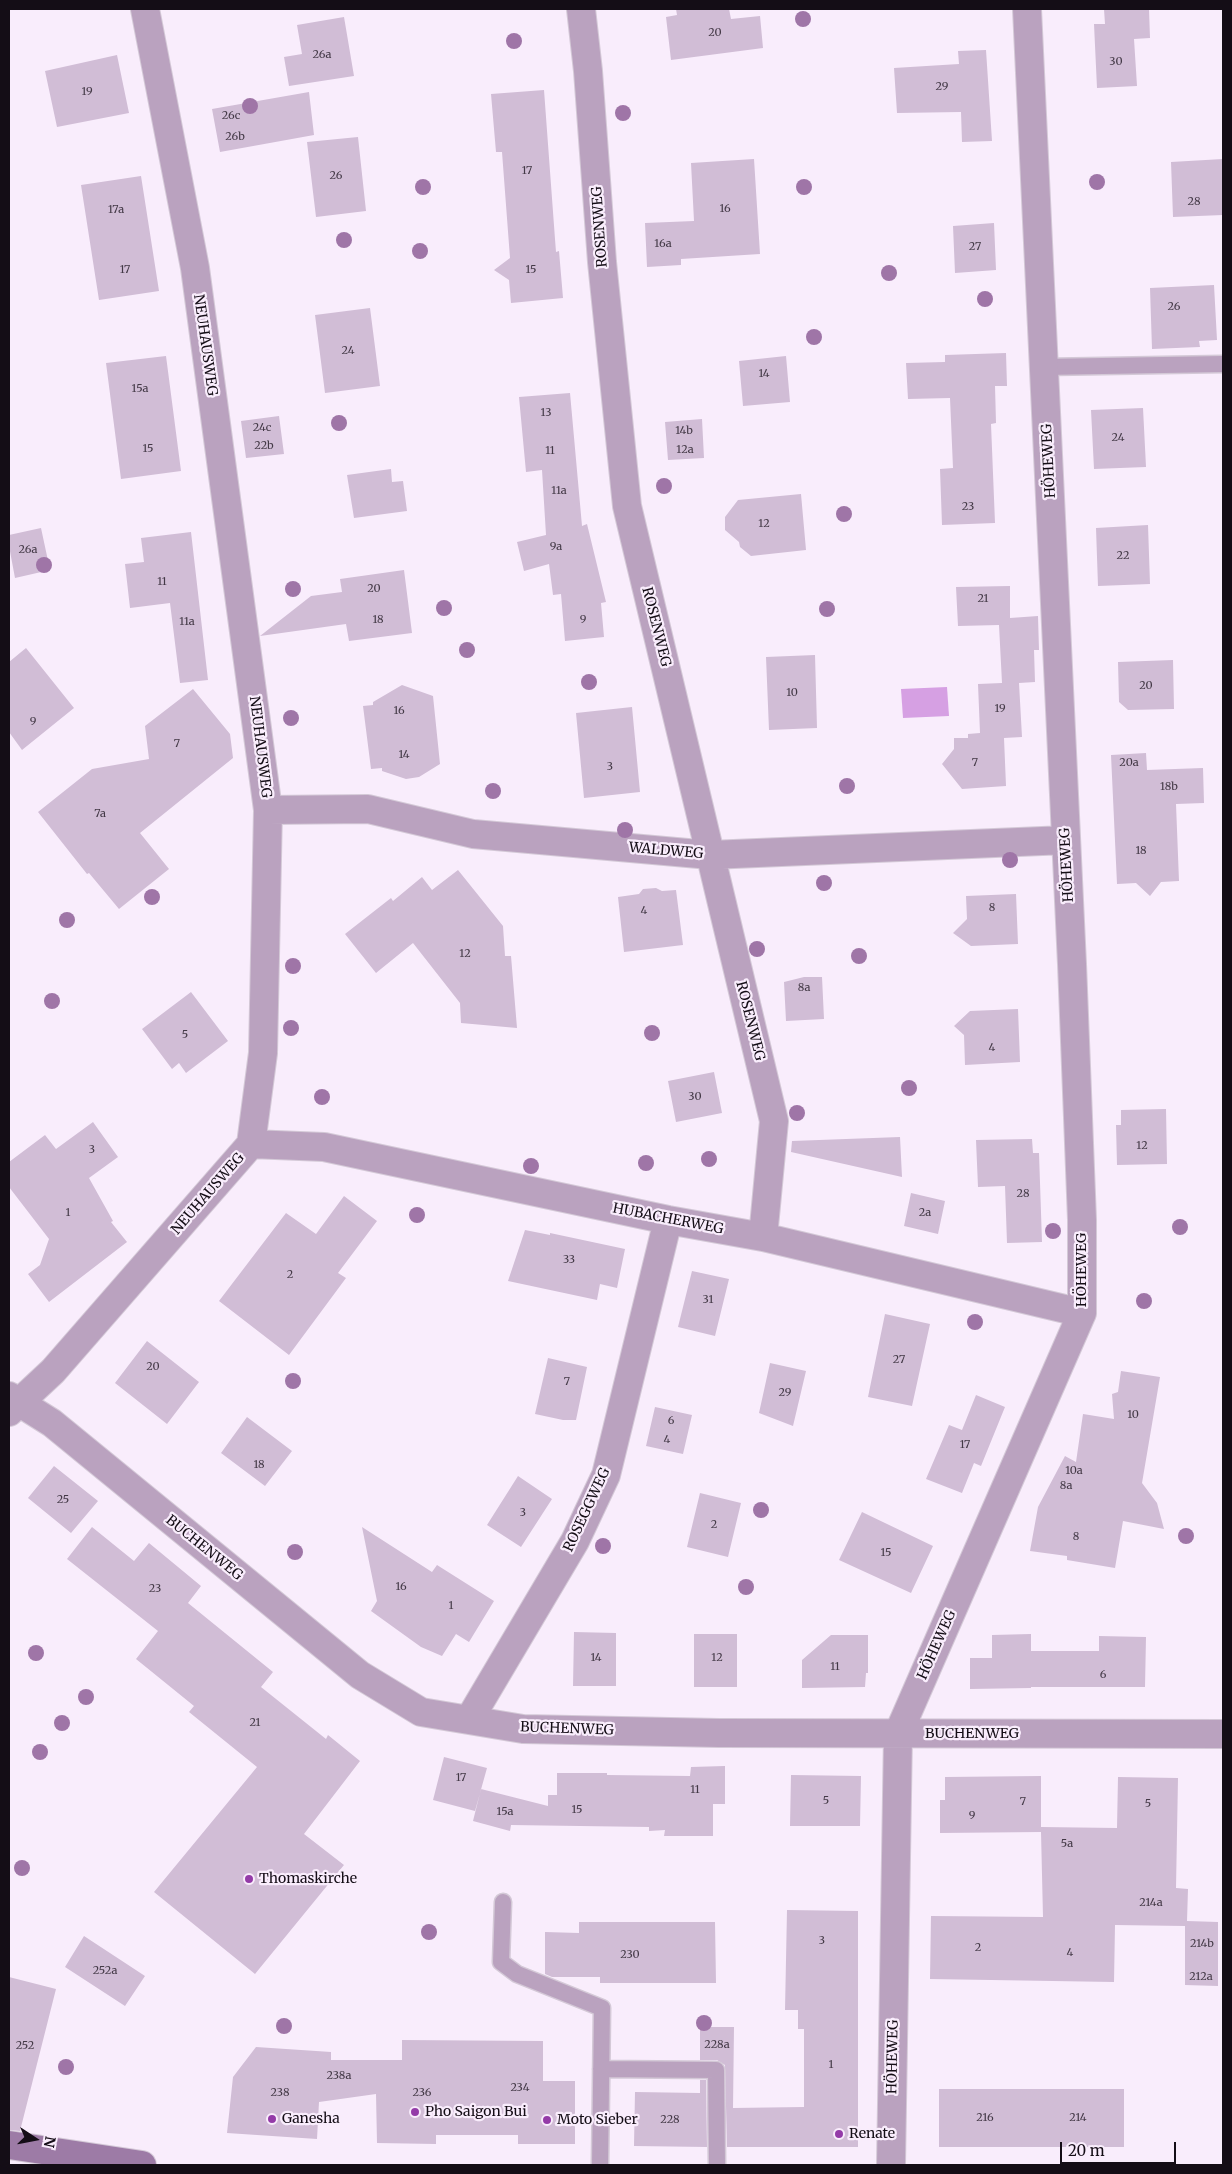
<!DOCTYPE html>
<html>
<head>
<meta charset="utf-8">
<style>
	body { margin:0 }
	#map { position:relative; width:1232px; height:2174px; overflow:hidden; background:#f9edfc; font-family:Merriweather,serif }
	canvas { display:block }
	.frame { position:absolute; inset:0; border:10px solid #140d16; pointer-events:none }
	.north { position:absolute; left:10px; top:2114px; width:50px; height:50px; -webkit-text-stroke:4px #f9edfc; paint-order:stroke; rotate:101deg; font-size:14px; font-weight:700; line-height:20px; text-align:center; color:#140d16 }
	.north::after { content:''; display:block; margin:auto; width:18px; height:22px; background:#140d16; clip-path:polygon(50% 0,100% 100%,50% 72%,0 100%) }
	.scale { position:absolute; left:1060px; top:2142px; width:116px; height:22px; box-sizing:border-box; border:2px solid #140d16; border-top:0; padding-left:6px; font-size:15px; line-height:18px; white-space:nowrap; color:#140d16; -webkit-text-stroke:4px #f9edfc; paint-order:stroke }
</style>
</head>
<body>
<div id="map">
<canvas width="1232" height="2174"></canvas>
<div class="frame"></div>
<div class="north">N</div>
<div class="scale">20 m</div>
</div>
<script>
const context = document.querySelector('canvas').getContext('2d');
context.lineJoin = 'round';
function fill(path, color) {
  context.fillStyle = color;
  context.fill(path, 'evenodd');
}
function toPath(rows) {
  const path = new Path2D();
  for (const r of rows) {
    path.moveTo(r[0], r[1]);
    for (let i = 2; i < r.length; i += 2) path.lineTo(r[i], r[i + 1]);
  }
  return path;
}
function strokePath(path, color, width, dash) {
  context.strokeStyle = color;
  context.lineWidth = width;
  context.lineCap = dash ? 'butt' : 'round';
  context.setLineDash(dash || []);
  context.stroke(path);
}
function write(font, color, halo, rows, align = 'center') {
  context.font = font + ' Merriweather,serif';
  context.lineWidth = 4.5;
  context.setLineDash([]);
  context.textBaseline = 'middle';
  context.strokeStyle = halo;
  context.fillStyle = color;
  for (const [text, x, y, turn = 0] of rows) {
    context.save();
    context.translate(x, y);
    context.rotate((+turn || 0) * Math.PI / 180);
    context.textAlign = isNaN(turn) ? turn : align;
    if (halo) context.strokeText(text, 0, 0);
    context.fillText(text, 0, 0);
    context.restore();
  }
}
const water = toPath([
	[947,687,949,716,903,718,901,689]
]);
const building = toPath([
	[676,9,729,9,731,19,760,16,763,48,671,60,666,17,677,15],
	[1104,9,1149,9,1150,38,1134,39,1137,86,1097,88,1094,24,1105,24],
	[344,17,354,76,289,86,284,57,302,54,297,25],
	[986,50,992,141,962,142,961,112,897,113,894,68,959,64,958,51],
	[117,55,129,113,57,127,45,71],
	[544,90,555,239,556,252,559,251,563,298,511,303,509,280,494,270,510,258,502,152,496,152,491,94],
	[309,92,314,135,220,152,212,109],
	[358,137,366,211,316,217,307,142],
	[754,159,760,254,681,259,681,265,647,267,645,223,694,221,691,163],
	[1223,159,1223,215,1173,217,1171,162],
	[141,176,159,291,99,300,81,185],
	[994,223,996,270,955,273,953,226],
	[1214,285,1217,340,1199,341,1200,347,1152,349,1150,288],
	[370,308,380,386,325,393,315,315],
	[1006,353,1007,386,995,386,996,423,991,424,995,523,942,525,940,469,953,468,950,398,908,399,906,363,945,362,945,355],
	[166,356,181,471,121,479,106,363],
	[786,356,790,402,743,406,739,361],
	[570,393,582,526,587,524,606,602,601,603,604,637,565,641,561,594,553,595,549,564,524,571,517,542,546,535,542,470,526,472,519,397],
	[1143,408,1146,467,1094,469,1091,410],
	[279,416,284,454,246,458,241,421],
	[702,419,704,458,668,460,665,422],
	[391,469,392,482,403,481,407,511,354,518,347,475],
	[801,494,806,550,751,556,740,547,739,542,725,530,725,517,738,500],
	[1148,525,1150,584,1098,586,1096,528],
	[41,528,50,570,15,578,9,546,9,535],
	[191,532,208,680,180,683,170,603,130,608,125,564,144,562,141,538],
	[404,570,412,633,349,641,346,624,260,636,311,596,342,592,340,579],
	[1010,586,1010,618,1038,616,1039,650,1034,650,1035,682,1019,683,1022,737,1004,738,1006,786,962,789,942,764,954,749,954,738,968,738,968,734,980,733,978,684,1002,683,999,625,958,626,956,587],
	[26,648,74,708,22,750,9,732,9,662],
	[815,655,817,728,769,730,766,657],
	[1173,660,1174,709,1128,710,1119,702,1118,662],
	[402,685,433,696,440,764,419,777,406,779,382,771,382,768,371,769,363,706,373,705,373,702],
	[193,689,230,734,233,758,140,833,169,869,119,909,89,873,87,874,38,812,92,769,149,759,145,726],
	[632,707,640,792,584,798,576,713],
	[1146,753,1147,770,1203,768,1204,803,1176,804,1179,881,1161,882,1150,896,1136,883,1117,884,1111,755],
	[458,870,503,926,505,956,511,956,517,1028,461,1023,460,1003,413,943,376,973,345,934,391,898,393,901,422,877,432,890],
	[656,888,662,891,676,890,683,945,624,952,618,897,639,894,643,889],
	[1016,894,1018,944,971,946,953,933,967,919,966,896],
	[804,977,822,977,824,1019,786,1021,784,982],
	[191,992,228,1041,186,1073,179,1063,172,1069,142,1029],
	[1018,1009,1020,1062,965,1065,964,1035,954,1026,970,1011],
	[714,1072,722,1113,676,1122,668,1081],
	[1166,1109,1167,1164,1117,1165,1116,1125,1121,1125,1121,1110],
	[93,1122,118,1157,89,1178,113,1221,111,1222,127,1242,49,1302,28,1274,40,1265,49,1239,9,1187,9,1162,45,1135,56,1149],
	[900,1137,902,1177,791,1152,792,1141],
	[1032,1139,1033,1153,1039,1153,1042,1242,1007,1243,1005,1186,978,1187,976,1140],
	[911,1193,945,1201,938,1234,904,1226],
	[344,1196,377,1221,338,1273,346,1278,289,1355,219,1301,286,1213,316,1234],
	[525,1230,550,1235,550,1233,625,1249,617,1288,600,1284,597,1300,508,1281],
	[692,1271,729,1279,715,1336,678,1327],
	[885,1314,930,1324,912,1406,868,1397],
	[147,1341,199,1382,167,1424,115,1383],
	[548,1358,587,1367,576,1420,563,1420,535,1414],
	[770,1363,806,1371,793,1426,759,1413],
	[1121,1371,1160,1377,1142,1483,1157,1503,1164,1529,1123,1521,1115,1568,1067,1560,1067,1556,1030,1551,1038,1507,1065,1456,1076,1462,1083,1414,1114,1419,1112,1394,1118,1392],
	[976,1395,1005,1407,981,1466,974,1463,962,1493,926,1479,949,1425,962,1430],
	[655,1407,692,1415,683,1454,646,1446],
	[247,1417,292,1451,265,1486,221,1453],
	[54,1466,98,1501,71,1533,28,1498],
	[518,1476,552,1499,521,1547,487,1525],
	[700,1493,741,1503,728,1557,687,1547],
	[862,1512,933,1546,911,1593,839,1560],
	[92,1527,134,1561,149,1543,201,1586,188,1603,273,1672,261,1687,326,1739,328,1735,360,1761,304,1834,344,1865,255,1974,154,1892,257,1767,189,1712,194,1706,136,1659,158,1631,67,1559],
	[362,1527,432,1572,437,1565,494,1601,469,1642,456,1634,442,1656,421,1647,371,1611,377,1601],
	[574,1632,616,1633,616,1686,573,1686],
	[694,1634,737,1634,737,1687,694,1687],
	[1031,1634,1031,1651,1099,1651,1099,1636,1146,1637,1145,1687,1031,1687,1031,1688,970,1689,970,1658,992,1658,992,1635],
	[831,1635,868,1635,868,1673,866,1673,865,1687,802,1688,802,1660],
	[444,1757,487,1768,475,1811,433,1800],
	[725,1766,725,1804,713,1804,713,1836,664,1836,665,1830,649,1831,649,1827,511,1825,510,1831,473,1821,481,1789,548,1806,548,1795,557,1795,557,1773,607,1773,607,1775,690,1776,691,1767],
	[791,1775,861,1776,860,1826,790,1826],
	[1041,1776,1041,1827,1117,1828,1118,1777,1178,1778,1176,1888,1188,1889,1187,1921,1218,1922,1218,1986,1185,1985,1185,1926,1115,1925,1114,1982,930,1979,931,1916,1043,1917,1041,1832,940,1833,940,1800,945,1800,945,1777],
	[787,1910,858,1911,858,2147,727,2147,725,2065,717,2060,700,2060,700,2027,734,2027,733,2108,804,2107,804,2029,798,2029,798,2010,785,2010],
	[579,1922,715,1922,716,1983,600,1983,600,1977,552,1977,545,1974,545,1932,579,1933],
	[84,1936,145,1976,125,2006,65,1967],
	[9,1977,56,1989,20,2131,9,2130],
	[402,2040,543,2041,543,2081,575,2081,575,2144,518,2144,518,2135,436,2135,436,2144,377,2143,376,2094,319,2102,317,2139,227,2133,233,2077,256,2047,331,2052,331,2060,402,2060],
	[700,2080,706,2080,707,2147,634,2146,635,2092,700,2093],
	[939,2089,1124,2089,1124,2147,939,2147]
]);
const lane = toPath([
	[1043,367,1223,364],
	[503,1902,501,1962,517,1974,602,2008,600,2165],
	[601,2069,716,2070,717,2165]
]);
const street = toPath([
	[581,9,588,71,602,262,627,506,774,1121,763,1237],
	[268,810,368,809,473,834,710,855,1066,840],
	[251,1144,324,1147,668,1220,763,1237,1082,1313],
	[9,1396,52,1423,360,1675,421,1712,523,1729,719,1733,1223,1734],
	[9,1412,53,1371,251,1144,263,1053,268,810,195,268,145,9],
	[469,1720,575,1541,606,1475,668,1220],
	[891,2165,898,1734,1082,1313,1082,1220,1072,964,1027,9]
]);
const secondary = toPath([
	[9,2145,142,2165]
]);
const trees = [
	[803,19],
	[514,41],
	[250,106],
	[623,113],
	[1097,182],
	[423,187],
	[804,187],
	[344,240],
	[420,251],
	[889,273],
	[985,299],
	[814,337],
	[339,423],
	[664,486],
	[844,514],
	[44,565],
	[293,589],
	[444,608],
	[827,609],
	[467,650],
	[589,682],
	[291,718],
	[847,786],
	[493,791],
	[625,830],
	[1010,860],
	[824,883],
	[152,897],
	[67,920],
	[757,949],
	[859,956],
	[293,966],
	[52,1001],
	[291,1028],
	[652,1033],
	[909,1088],
	[322,1097],
	[797,1113],
	[709,1159],
	[646,1163],
	[531,1166],
	[417,1215],
	[1180,1227],
	[1053,1231],
	[1144,1301],
	[975,1322],
	[293,1381],
	[761,1510],
	[1186,1536],
	[603,1546],
	[295,1552],
	[746,1587],
	[36,1653],
	[86,1697],
	[62,1723],
	[40,1752],
	[22,1868],
	[429,1932],
	[704,2023],
	[284,2026],
	[66,2067]
];
const markers = [
	[249,1879,5,"#943ba8"],
	[415,2112,5,"#943ba8"],
	[272,2119,5,"#943ba8"],
	[547,2120,5,"#943ba8"],
	[839,2134,5,"#943ba8"]
];
const numberNames = [
	["20",715,33],
	["26a",322,55],
	["30",1116,62],
	["29",942,87],
	["19",87,92],
	["26c",231,116],
	["26b",235,137],
	["17",527,171],
	["26",336,176],
	["28",1194,202],
	["16",725,209],
	["17a",116,210],
	["16a",663,244],
	["27",975,247],
	["17",125,270],
	["15",531,270],
	["26",1174,307],
	["24",348,351],
	["14",764,374],
	["15a",140,389],
	["13",546,413],
	["24c",262,428],
	["14b",684,431],
	["24",1118,438],
	["22b",264,446],
	["15",148,449],
	["12a",685,450],
	["11",550,451],
	["11a",559,491],
	["23",968,507],
	["12",764,524],
	["9a",556,547],
	["26a",28,550],
	["22",1123,556],
	["11",162,582],
	["20",374,589],
	["21",983,599],
	["18",378,620],
	["9",583,620],
	["11a",187,622],
	["20",1146,686],
	["10",792,693],
	["19",1000,709],
	["16",399,711],
	["9",33,722],
	["7",177,744],
	["14",404,755],
	["7",975,763],
	["20a",1129,763],
	["3",610,767],
	["18b",1169,787],
	["7a",100,814],
	["18",1141,851],
	["8",992,908],
	["4",644,911],
	["12",465,954],
	["8a",804,988],
	["5",185,1035],
	["4",992,1048],
	["30",695,1097],
	["12",1142,1146],
	["3",92,1150],
	["28",1023,1194],
	["1",68,1213],
	["2a",925,1213],
	["33",569,1260],
	["2",290,1275],
	["31",708,1300],
	["27",899,1360],
	["20",153,1367],
	["7",567,1382],
	["29",785,1393],
	["10",1133,1415],
	["6",671,1421],
	["4",667,1440],
	["17",965,1445],
	["18",259,1465],
	["10a",1074,1471],
	["8a",1066,1486],
	["25",63,1500],
	["3",523,1513],
	["2",714,1525],
	["8",1076,1537],
	["15",886,1553],
	["16",401,1587],
	["23",155,1589],
	["1",451,1606],
	["14",596,1658],
	["12",717,1658],
	["11",835,1667],
	["6",1103,1675],
	["21",255,1723],
	["17",461,1778],
	["11",695,1790],
	["5",826,1801],
	["7",1023,1802],
	["5",1148,1804],
	["15",577,1810],
	["15a",505,1812],
	["9",972,1816],
	["5a",1067,1844],
	["214a",1151,1903],
	["3",822,1941],
	["214b",1202,1944],
	["2",978,1948],
	["4",1070,1953],
	["230",630,1955],
	["252a",105,1971],
	["212a",1201,1977],
	["228a",717,2045],
	["252",25,2046],
	["1",831,2065],
	["238a",339,2076],
	["234",520,2088],
	["238",280,2093],
	["236",422,2093],
	["216",985,2118],
	["214",1078,2118],
	["228",670,2120]
];
const streetNames = [
	["ROSENWEG",600,227,-94],
	["NEUHAUSWEG",205,345,82],
	["HÖHEWEG",1049,461,-93],
	["ROSENWEG",656,627,76],
	["NEUHAUSWEG",260,747,83],
	["WALDWEG",666,851,5],
	["HÖHEWEG",1067,865,-93],
	["ROSENWEG",750,1021,76],
	["NEUHAUSWEG",208,1194,-49],
	["HUBACHERWEG",668,1219,11],
	["HÖHEWEG",1082,1270,-90],
	["ROSEGGWEG",587,1510,-65],
	["BUCHENWEG",204,1548,39],
	["HÖHEWEG",937,1645,-66],
	["BUCHENWEG",567,1729,2],
	["BUCHENWEG",972,1734],
	["HÖHEWEG",893,2057,-89]
];
const poiNames = [
	["Thomaskirche",259,1879],
	["Pho Saigon Bui",425,2112],
	["Ganesha",282,2119],
	["Moto Sieber",557,2120],
	["Renate",849,2134]
];
fill(water, '#d6a0e3');
fill(building, '#d1bdd6');
strokePath(lane, '#d4c9d7', 19);
strokePath(street, '#d4c9d7', 30);
strokePath(secondary, '#d4c9d7', 30);
strokePath(lane, '#baa2bf', 16);
strokePath(street, '#baa2bf', 28);
strokePath(secondary, '#9d7ba6', 28);
context.fillStyle = '#9f75a7';
for (const [x, y] of trees) {
  context.beginPath();
  context.arc(x, y, 8, 0, 2 * Math.PI);
  context.fill();
}
for (const [x, y, r, color] of markers) {
  const dot = new Path2D();
  dot.arc(x, y, r, 0, 2 * Math.PI);
  context.fillStyle = color;
  context.fill(dot);
  strokePath(dot, '#f9edfc', 2);
}
write('11px', '#433946', null, numberNames);
write('14px', '#140d16', '#f9edfc', streetNames);
write('14px', '#140d16', '#f9edfc', poiNames, 'left');
</script>
</body>
</html>
